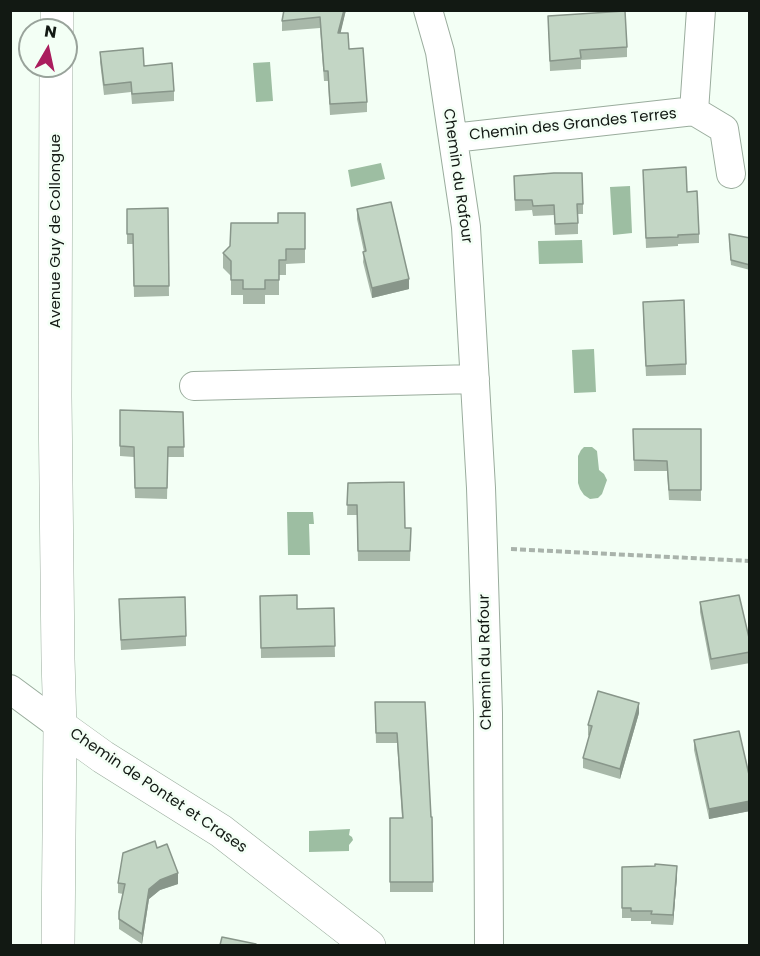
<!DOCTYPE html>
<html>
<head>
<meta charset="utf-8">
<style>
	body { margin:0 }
	#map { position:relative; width:760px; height:956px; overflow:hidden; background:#f3fff5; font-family:Poppins,sans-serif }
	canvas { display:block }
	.frame { position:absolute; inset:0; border:12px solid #121913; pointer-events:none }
	.north { position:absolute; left:18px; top:18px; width:60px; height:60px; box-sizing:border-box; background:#f3fff5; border:2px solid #99a39b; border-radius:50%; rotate:9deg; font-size:16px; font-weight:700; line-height:24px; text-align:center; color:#121913 }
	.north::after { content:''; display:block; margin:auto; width:21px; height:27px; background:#aa1d5d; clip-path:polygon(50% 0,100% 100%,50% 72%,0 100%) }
</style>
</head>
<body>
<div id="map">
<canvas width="760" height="956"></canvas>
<div class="frame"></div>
<div class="north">N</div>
</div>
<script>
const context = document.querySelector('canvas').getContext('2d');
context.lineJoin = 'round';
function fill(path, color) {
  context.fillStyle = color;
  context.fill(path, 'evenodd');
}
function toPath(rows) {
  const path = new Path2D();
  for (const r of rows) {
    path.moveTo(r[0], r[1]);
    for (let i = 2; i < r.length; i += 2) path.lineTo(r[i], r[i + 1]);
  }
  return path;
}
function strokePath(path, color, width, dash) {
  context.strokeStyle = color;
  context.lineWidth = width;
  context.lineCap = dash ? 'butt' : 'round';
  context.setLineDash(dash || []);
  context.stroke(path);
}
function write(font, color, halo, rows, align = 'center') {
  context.font = font + ' Poppins,sans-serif';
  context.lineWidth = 5;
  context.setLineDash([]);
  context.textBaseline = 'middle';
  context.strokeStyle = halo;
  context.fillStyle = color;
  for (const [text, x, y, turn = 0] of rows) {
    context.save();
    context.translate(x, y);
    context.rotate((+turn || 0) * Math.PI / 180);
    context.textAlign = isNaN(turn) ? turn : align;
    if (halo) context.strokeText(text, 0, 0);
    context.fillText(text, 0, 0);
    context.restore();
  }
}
const water = toPath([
	[270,62,273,101,256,102,253,63],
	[381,163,385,179,351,187,348,170],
	[630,186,632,233,613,235,610,187],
	[582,240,583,263,539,264,538,241],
	[594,349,596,392,574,393,572,350],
	[584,447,592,447,597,451,599,470,604,474,607,480,602,494,598,498,590,499,584,495,580,489,578,483,578,456,581,450],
	[287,512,313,512,314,524,309,524,310,555,288,555],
	[350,829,349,835,352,837,353,840,349,845,349,851,309,852,309,831]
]);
const path = toPath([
	[511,549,750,561]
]);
const minor = toPath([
	[428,10,440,52,466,227,481,488,483,548,488,713,489,946],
	[694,111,724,129,731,174],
	[453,138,694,111,701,10],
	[194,386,475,379],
	[10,689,60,726]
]);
const major = toPath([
	[57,30,57,10],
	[56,66,55,396,58,659,60,726,58,946],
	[60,726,103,757,221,831,369,946]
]);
const wall = toPath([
	[284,10,346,10,340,33,349,49,367,102,367,112,330,115,328,81,324,81,320,28,282,31,282,21],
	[548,16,627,47,627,57,581,60,581,69,550,71],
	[100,52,144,66,174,91,174,101,132,104,131,92,104,95,100,62],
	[643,170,687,192,699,234,699,243,678,244,678,246,646,248],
	[514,176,583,204,583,214,578,214,578,234,555,235,554,215,533,216,532,210,515,211],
	[168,208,169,296,134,297,133,244,127,244,127,209],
	[357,209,409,289,372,298,363,262,364,252,357,219],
	[305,213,305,263,286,264,286,275,279,275,279,295,265,295,265,304,243,304,243,295,231,295,231,276,223,268,223,253,278,223],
	[750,238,750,270,731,265,729,240],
	[643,312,686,364,686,375,646,376],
	[120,410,183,412,184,457,168,457,167,499,135,498,134,457,120,456],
	[633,429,701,429,701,501,669,500,667,471,634,471],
	[348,483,405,528,411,528,410,561,358,561,357,515,347,515],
	[260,596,297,609,334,608,335,657,261,658],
	[700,602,750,642,750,663,711,670,700,612],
	[119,609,186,636,186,646,121,650],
	[375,702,425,702,431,817,432,817,433,892,390,892,390,818,402,818,397,743,376,743],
	[639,713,620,779,583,768,583,758,589,736,588,735,588,725],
	[694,740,750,779,750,811,709,819,694,750],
	[157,848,178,884,160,890,149,899,142,944,119,929,119,912,123,894,118,893,118,883],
	[622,867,677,876,673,925,651,924,651,921,631,921,631,918,622,918]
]);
const shadedWall = toPath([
	[344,10,346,10,338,44,338,33],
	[409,279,409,289,372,298,372,288],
	[639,703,639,713,620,779,620,769],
	[750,801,750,811,709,819,709,809],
	[677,866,677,876,673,925,673,915],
	[178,873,178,884,160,890,149,899,142,944,142,934,149,889,160,880]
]);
const building = toPath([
	[284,10,344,10,338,33,348,33,349,49,363,48,367,102,330,104,328,71,324,71,320,17,282,21,284,10],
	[625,11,627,47,580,50,581,58,550,61,548,16,625,11],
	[143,48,144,66,172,63,174,91,132,94,131,82,104,85,100,52,143,48],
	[686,167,687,192,697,191,699,234,678,235,678,237,646,238,643,170,686,167],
	[554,173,582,173,583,204,577,204,578,223,555,224,554,205,533,206,532,200,515,200,514,176,554,173],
	[391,202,409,279,372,288,363,252,366,251,357,209,391,202],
	[168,208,169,286,134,286,133,234,127,234,127,209,168,208],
	[278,213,305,213,305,249,286,249,286,260,279,260,279,280,265,280,265,289,243,289,243,280,231,280,231,261,223,253,230,246,231,223,278,223,278,213],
	[729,234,750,238,750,265,731,260,729,234],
	[684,300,686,364,646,366,643,302,684,300],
	[120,410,183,412,184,447,168,447,167,488,135,488,134,447,120,446,120,410],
	[633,429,701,429,701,490,669,490,667,461,634,460,633,429],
	[404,482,405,528,411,528,410,551,358,551,357,505,347,505,348,483,404,482],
	[297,595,297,609,334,608,335,646,261,648,260,596,297,595],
	[739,595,750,642,750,652,711,659,700,602,739,595],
	[185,597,186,636,121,640,119,599,185,597],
	[598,691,639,703,620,769,583,758,592,726,588,725,598,691],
	[375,702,425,702,431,817,432,817,433,882,390,882,390,818,403,818,397,733,376,733,375,702],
	[739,731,750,779,750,801,709,809,694,740,739,731],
	[155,841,157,848,167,844,178,873,160,880,149,889,142,934,119,919,119,912,125,884,118,883,123,853,155,841],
	[655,864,677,866,673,915,651,914,652,911,631,911,631,908,622,908,622,867,655,866,655,864],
	[222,937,256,944,256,945,220,945,222,937]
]);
const streetNames = [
	["Chemin des Grandes Terres",573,125,-6],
	["Chemin du Rafour",457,176,82],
	["Avenue Guy de Collongue",56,231,-90],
	["Chemin du Rafour",486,662,-91],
	["Chemin de Pontet et Crases",158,791,34]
];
fill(water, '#9dbea2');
strokePath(minor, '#9aac9d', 30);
strokePath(major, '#9aac9d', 34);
strokePath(path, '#a9b3ab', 4, [6, 3]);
strokePath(minor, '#fff', 28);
strokePath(major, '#fff', 33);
fill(wall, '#a8b8a9');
fill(shadedWall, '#88968a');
fill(building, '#c3d6c5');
strokePath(building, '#88968a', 1.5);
write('15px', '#121913', '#f3fff5', streetNames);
</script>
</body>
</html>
